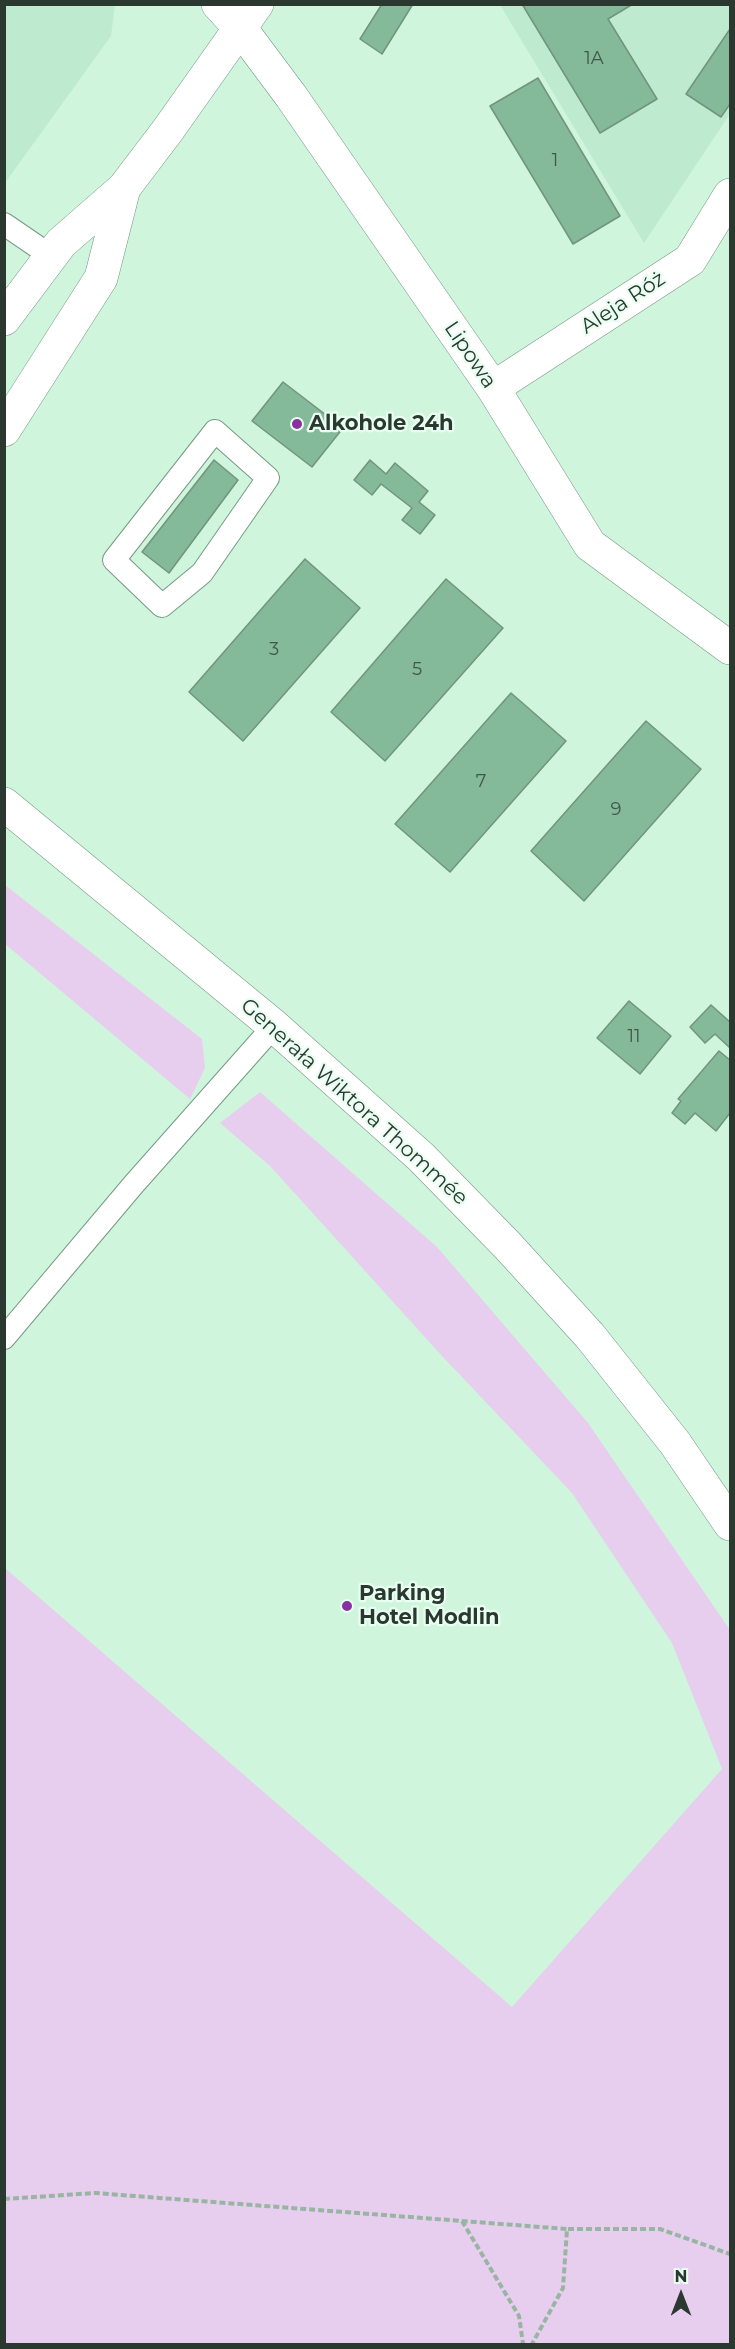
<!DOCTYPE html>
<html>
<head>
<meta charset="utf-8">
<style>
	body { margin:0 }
	#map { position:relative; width:735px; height:2349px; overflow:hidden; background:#d0f5dd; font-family:Montserrat,sans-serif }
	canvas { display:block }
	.frame { position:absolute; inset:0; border:6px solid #2a3830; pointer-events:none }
	.north { position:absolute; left:651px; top:2265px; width:60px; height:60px; -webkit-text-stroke:4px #e8fef0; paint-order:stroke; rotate:0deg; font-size:16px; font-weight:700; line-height:24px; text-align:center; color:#2a3830 }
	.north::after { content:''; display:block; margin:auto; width:21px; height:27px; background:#2a3830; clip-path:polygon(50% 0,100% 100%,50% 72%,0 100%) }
</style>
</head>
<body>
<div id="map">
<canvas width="735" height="2349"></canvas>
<div class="frame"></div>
<div class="north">N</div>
</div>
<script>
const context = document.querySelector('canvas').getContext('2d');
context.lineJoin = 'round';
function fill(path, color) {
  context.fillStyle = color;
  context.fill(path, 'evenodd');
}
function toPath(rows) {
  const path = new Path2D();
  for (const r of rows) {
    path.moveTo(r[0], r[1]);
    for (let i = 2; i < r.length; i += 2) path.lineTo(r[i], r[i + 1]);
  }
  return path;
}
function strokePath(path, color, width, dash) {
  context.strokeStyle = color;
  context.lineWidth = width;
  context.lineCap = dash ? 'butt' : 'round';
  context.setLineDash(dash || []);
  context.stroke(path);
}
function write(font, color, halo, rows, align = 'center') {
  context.font = font + ' Montserrat,sans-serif';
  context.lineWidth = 4.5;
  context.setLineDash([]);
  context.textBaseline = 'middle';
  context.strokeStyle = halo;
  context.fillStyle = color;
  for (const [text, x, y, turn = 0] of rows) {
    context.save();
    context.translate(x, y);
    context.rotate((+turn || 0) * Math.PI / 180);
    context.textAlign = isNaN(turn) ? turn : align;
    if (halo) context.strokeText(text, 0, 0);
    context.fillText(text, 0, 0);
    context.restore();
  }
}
const built = toPath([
	[5,4,115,5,111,36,5,183],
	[500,5,730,5,730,114,644,243]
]);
const green = toPath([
	[5,885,202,1039,205,1068,190,1099,5,944],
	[260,1092,437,1247,588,1423,730,1630,730,2344,5,2344,5,1568,512,2007,722,1769,672,1643,572,1493,442,1356,270,1166,220,1123]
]);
const building = toPath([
	[382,4,413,4,382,54,360,39,382,4],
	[522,4,633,4,608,19,657,99,600,133,522,4],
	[730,29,730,104,721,117,686,94,730,29],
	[538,78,620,216,573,244,490,106,538,78],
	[283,382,343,428,312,467,252,421,283,382],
	[214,460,238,480,169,573,142,552,214,460],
	[370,460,386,474,395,463,428,491,419,502,435,515,420,534,402,520,412,508,381,484,372,495,354,480,370,460],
	[305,559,360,608,243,741,189,692,305,559],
	[446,579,503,628,385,761,331,712,446,579],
	[511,693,566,741,450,872,395,824,511,693],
	[646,721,701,769,584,901,531,851,646,721],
	[629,1001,671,1036,640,1074,597,1038,629,1001],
	[711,1005,730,1022,730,1048,715,1034,705,1043,690,1027,711,1005],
	[719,1051,730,1060,730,1113,716,1131,695,1113,685,1124,672,1113,681,1101,678,1099,719,1051]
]);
const path = toPath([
	[4,2199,95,2193,567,2229,563,2288,532,2344],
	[462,2221,519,2316,523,2344],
	[568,2229,660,2229,730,2254]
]);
const lane = toPath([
	[4,224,51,256],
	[215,431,268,478,202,573,162,606,114,560,215,431],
	[4,1338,134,1184,274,1026]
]);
const street = toPath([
	[218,4,241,29,291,96,493,388,590,545,730,648],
	[493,388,690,260,730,195]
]);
const primary = toPath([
	[4,319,61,243,124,188,168,130,257,4],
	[4,430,101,278,124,188],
	[4,804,274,1026,421,1157,508,1246,590,1336,675,1443,730,1524]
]);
const markers = [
	[297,424,6,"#89329f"],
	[347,1606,6,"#89329f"]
];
const numberNames = [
	["1A",594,59],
	["1",555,161],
	["3",274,650],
	["5",417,670],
	["7",481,782],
	["9",616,810],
	["11",634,1037]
];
const streetNames = [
	["Aleja Róż",623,303,-33],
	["Lipowa",470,355,56],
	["Generała Wiktora Thommée",354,1102,42]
];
const poiNames = [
	["Alkohole 24h",309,424],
	["Parking",359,1594],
	["Hotel Modlin",359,1618]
];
fill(built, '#beebcf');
fill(green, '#e7ceee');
fill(building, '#84b999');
strokePath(building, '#71947f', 1.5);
strokePath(lane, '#769984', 24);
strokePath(street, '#769984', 34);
strokePath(primary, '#769984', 34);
strokePath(path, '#98b5a2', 4, [6, 3]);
strokePath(lane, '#fff', 22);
strokePath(street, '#fff', 33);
strokePath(primary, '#fff', 33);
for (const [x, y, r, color] of markers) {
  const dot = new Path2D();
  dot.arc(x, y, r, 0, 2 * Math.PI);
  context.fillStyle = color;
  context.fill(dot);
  strokePath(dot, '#e8fef0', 2);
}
write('18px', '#40584a', null, numberNames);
write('21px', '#2a3830', '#e8fef0', streetNames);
write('bold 21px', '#2a3830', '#e8fef0', poiNames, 'left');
</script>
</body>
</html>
